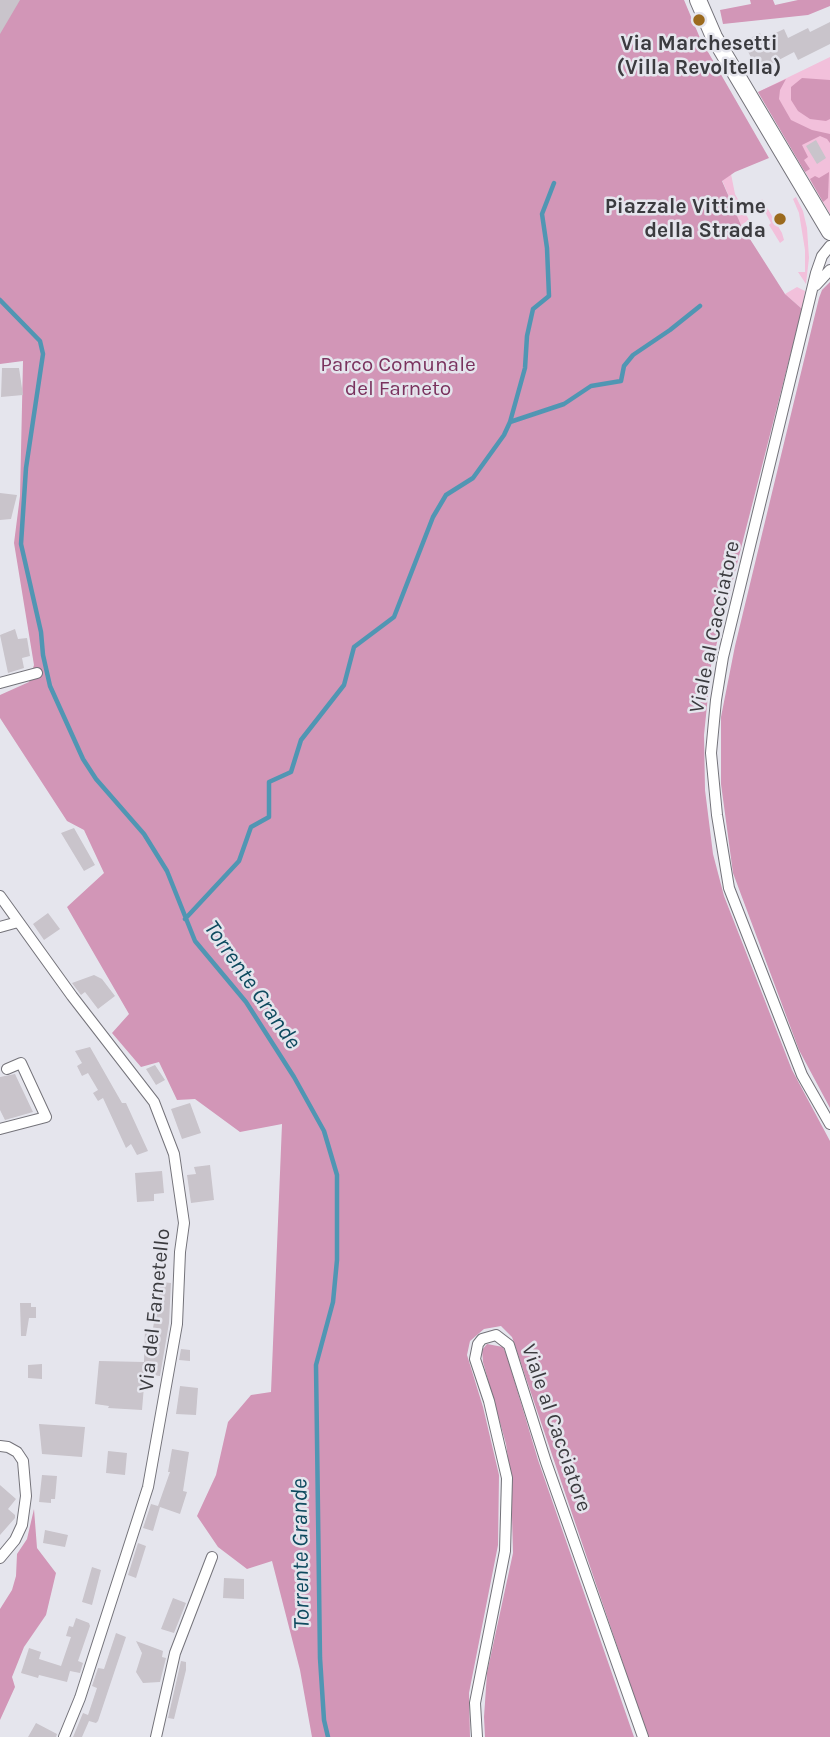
<!DOCTYPE html>
<html>
<head>
<meta charset="utf-8">
<style>
	body { margin:0 }
	canvas { display:block; background:#e5e5ed }
</style>
</head>
<body>
<canvas width="830" height="1737"></canvas>
<script>
const context = document.querySelector('canvas').getContext('2d');
context.lineJoin = 'round';
function fill(path, color) {
  context.fillStyle = color;
  context.fill(path, 'evenodd');
}
function toPath(rows) {
  const path = new Path2D();
  for (const r of rows) {
    path.moveTo(r[0], r[1]);
    for (let i = 2; i < r.length; i += 2) path.lineTo(r[i], r[i + 1]);
  }
  return path;
}
function strokePath(path, color, width, dash) {
  context.strokeStyle = color;
  context.lineWidth = width;
  context.lineCap = dash ? 'butt' : 'round';
  context.setLineDash(dash || []);
  context.stroke(path);
}
function write(font, color, halo, rows, align = 'center') {
  context.font = font + ' Karla,sans-serif';
  context.lineWidth = 5;
  context.setLineDash([]);
  context.textBaseline = 'middle';
  context.strokeStyle = halo;
  context.fillStyle = color;
  for (const [text, x, y, turn = 0] of rows) {
    context.save();
    context.translate(x, y);
    context.rotate((+turn || 0) * Math.PI / 180);
    context.textAlign = isNaN(turn) ? turn : align;
    if (halo) context.strokeText(text, 0, 0);
    context.fillText(text, 0, 0);
    context.restore();
  }
}
const green = toPath([
	[830,57,830,214,758,92],
	[731,174,735,194,749,220,741,225,722,180],
	[796,197,803,211,807,228,809,258,806,284,798,272,805,272,805,250,799,213,793,199],
	[762,199,782,233,784,240,780,243,769,225,771,223,763,208,759,210,758,207],
	[797,287,805,291,802,309,785,294]
]);
const forest = toPath([
	[0,0,684,0,700,38,769,158,735,172,722,181,741,225,785,294,802,309,711,666,704,735,705,790,713,854,724,896,792,1070,830,1141,830,1737,648,1737,512,1337,501,1326,484,1329,470,1341,467,1355,483,1407,499,1475,498,1545,469,1693,470,1737,312,1737,300,1670,272,1561,247,1569,218,1547,197,1516,216,1475,228,1422,251,1395,271,1392,282,1124,240,1132,195,1099,177,1100,159,1062,141,1067,112,1033,129,1014,67,907,104,873,84,830,67,821,0,718,0,695,29,682,34,665,14,543,20,496,23,361,0,364],
	[750,0,773,0,775,5,798,0,830,0,830,6,808,15,723,24,720,10,751,4],
	[802,78,830,80,830,119,826,121,810,119,798,111,791,100,791,87],
	[786,79,780,90,779,99,791,120,812,130,830,134,830,143,827,139,820,136,802,145,808,157,804,160,810,169,805,172,758,92],
	[829,172,828,198,823,202,810,179,815,176,819,178],
	[830,282,830,1108,799,1050,733,873,721,784,721,717,735,646,819,298,822,290],
	[487,1344,503,1347,507,1356,538,1460,634,1737,485,1737,484,1717,487,1673,513,1553,511,1480,506,1444,483,1362,482,1350],
	[34,1509,37,1548,56,1573,46,1615,24,1647,12,1677,15,1687,0,1720,0,1609,12,1590,16,1576,17,1554,27,1539]
]);
const stream = toPath([
	[0,300,40,341,43,354,26,468,21,544,41,632,43,655,50,686,83,759,96,779,144,834,167,871,195,941,246,1002,294,1077,324,1131,337,1175,337,1260,333,1302,316,1365,320,1658,324,1720,328,1737],
	[510,422,525,368,527,336,533,309,549,296,547,248,542,214,554,183],
	[185,919,239,861,251,827,269,817,269,782,291,772,301,740,344,685,354,647,394,617,433,517,446,495,473,478,504,435,510,422,564,404,591,386,621,381,624,366,633,355,670,330,700,306]
]);
const building = toPath([
	[0,0,20,0,0,34],
	[830,22,830,44,798,60,794,52,758,71,743,42,760,33,763,39,784,29,788,38,808,28,810,32],
	[816,140,826,158,817,164,806,146],
	[2,368,19,368,23,395,1,397],
	[0,493,17,495,11,519,0,520],
	[15,629,18,639,27,638,30,656,22,658,24,668,8,673,0,635],
	[74,828,95,865,84,871,61,833],
	[48,913,60,929,44,940,33,924],
	[94,975,102,979,115,996,98,1009,85,992,81,995,72,983],
	[90,1047,122,1103,126,1103,148,1151,137,1155,131,1144,126,1148,103,1098,98,1101,93,1093,98,1090,88,1073,82,1076,77,1066,82,1063,75,1051],
	[155,1065,165,1080,156,1085,146,1069],
	[15,1074,33,1112,5,1120,0,1110,0,1077],
	[190,1103,201,1133,182,1139,171,1109],
	[210,1165,214,1200,191,1203,187,1175,196,1174,194,1167],
	[162,1171,164,1193,154,1194,154,1201,137,1202,135,1173],
	[161,1282,171,1283,169,1323,160,1376,145,1374,142,1410,108,1408,109,1406,95,1404,99,1361,144,1362,145,1328,153,1328],
	[20,1303,31,1303,31,1307,36,1307,36,1318,29,1318,26,1336,21,1336],
	[181,1349,190,1350,190,1361,179,1360],
	[42,1364,42,1379,28,1378,28,1365],
	[180,1386,198,1388,196,1415,176,1414],
	[39,1424,85,1427,82,1457,42,1454],
	[172,1449,189,1452,183,1491,187,1492,180,1514,160,1507,153,1531,143,1528,151,1504,158,1506,170,1472,168,1472],
	[108,1451,127,1453,125,1475,106,1473],
	[42,1475,57,1476,55,1499,51,1499,51,1503,39,1502],
	[0,1485,16,1499,8,1509,15,1515,15,1518,0,1535],
	[45,1530,68,1535,65,1547,43,1543],
	[138,1543,146,1546,136,1578,128,1575],
	[92,1567,101,1570,92,1605,82,1602],
	[224,1578,244,1579,244,1599,223,1598],
	[173,1598,186,1603,174,1633,161,1629],
	[76,1618,89,1623,90,1626,78,1661,83,1663,80,1673,70,1671,67,1682,39,1675,38,1678,21,1673,29,1648,41,1652,39,1659,61,1666,71,1637,66,1636,69,1626,73,1627],
	[116,1633,126,1637,98,1721,96,1723,89,1721,82,1737,73,1737,83,1713,88,1715,97,1688,92,1686,98,1668,104,1669],
	[136,1641,163,1651,162,1657,166,1658,160,1682,143,1683,136,1672,142,1653],
	[181,1661,186,1662,186,1670,174,1719,168,1718],
	[36,1723,57,1734,56,1737,28,1737]
]);
const minor = toPath([
	[830,246,822,256,816,273,723,657,716,700,711,753,717,815,729,888,802,1075,830,1124],
	[816,285,830,270],
	[0,683,37,673],
	[0,896,72,996,154,1102,174,1154,184,1223,180,1252,177,1324,148,1487,80,1698,64,1737],
	[0,927,18,922],
	[0,1129,46,1117,21,1063,7,1069],
	[0,1446,8,1447,17,1452,23,1461,26,1496,22,1525,15,1540,0,1558],
	[156,1737,175,1653,212,1557],
	[477,1737,475,1703,505,1551,507,1478,489,1401,475,1359,478,1344,482,1339,496,1335,509,1345,546,1462,643,1737]
]);
const secondary = toPath([
	[698,0,714,37,830,232]
]);
const markers = [
	[699,20,7,"#9b6a1d"],
	[780,219,7,"#9b6a1d"]
];
const poiNames = [
	["Via Marchesetti",699,44],
	["(Villa Revoltella)",699,68],
	["Piazzale Vittime",766,207,"right"],
	["della Strada",766,231,"right"]
];
const parkNames = [
	["Parco Comunale",398,365],
	["del Farneto",398,389]
];
const streetNames = [
	["Viale al Cacciatore",715,627,-78],
	["Via del Farnetello",155,1310,-84],
	["Viale al Cacciatore",556,1428,71]
];
const waterNames = [
	["Torrente Grande",252,985,55],
	["Torrente Grande",301,1554,-91]
];
fill(green, '#f2c0db');
fill(forest, '#d296b7');
strokePath(stream, '#5096b3', 4.5);
fill(building, '#c9c4cb');
strokePath(minor, '#74737a', 12);
strokePath(secondary, '#74737a', 18);
strokePath(minor, '#fff', 10);
strokePath(secondary, '#fff', 16);
for (const [x, y, r, color] of markers) {
  const dot = new Path2D();
  dot.arc(x, y, r, 0, 2 * Math.PI);
  context.fillStyle = color;
  context.fill(dot);
  strokePath(dot, '#e5e5ed', 2.5);
}
write('bold 21px', '#3b3b3f', '#e5e5ed', poiNames);
write('21px', '#7a325e', '#e5e5ed', parkNames);
write('21px', '#3b3b3f', '#e5e5ed', streetNames);
write('italic 23px', '#0e4a5f', '#e5e5ed', waterNames);
</script>
</body>
</html>
